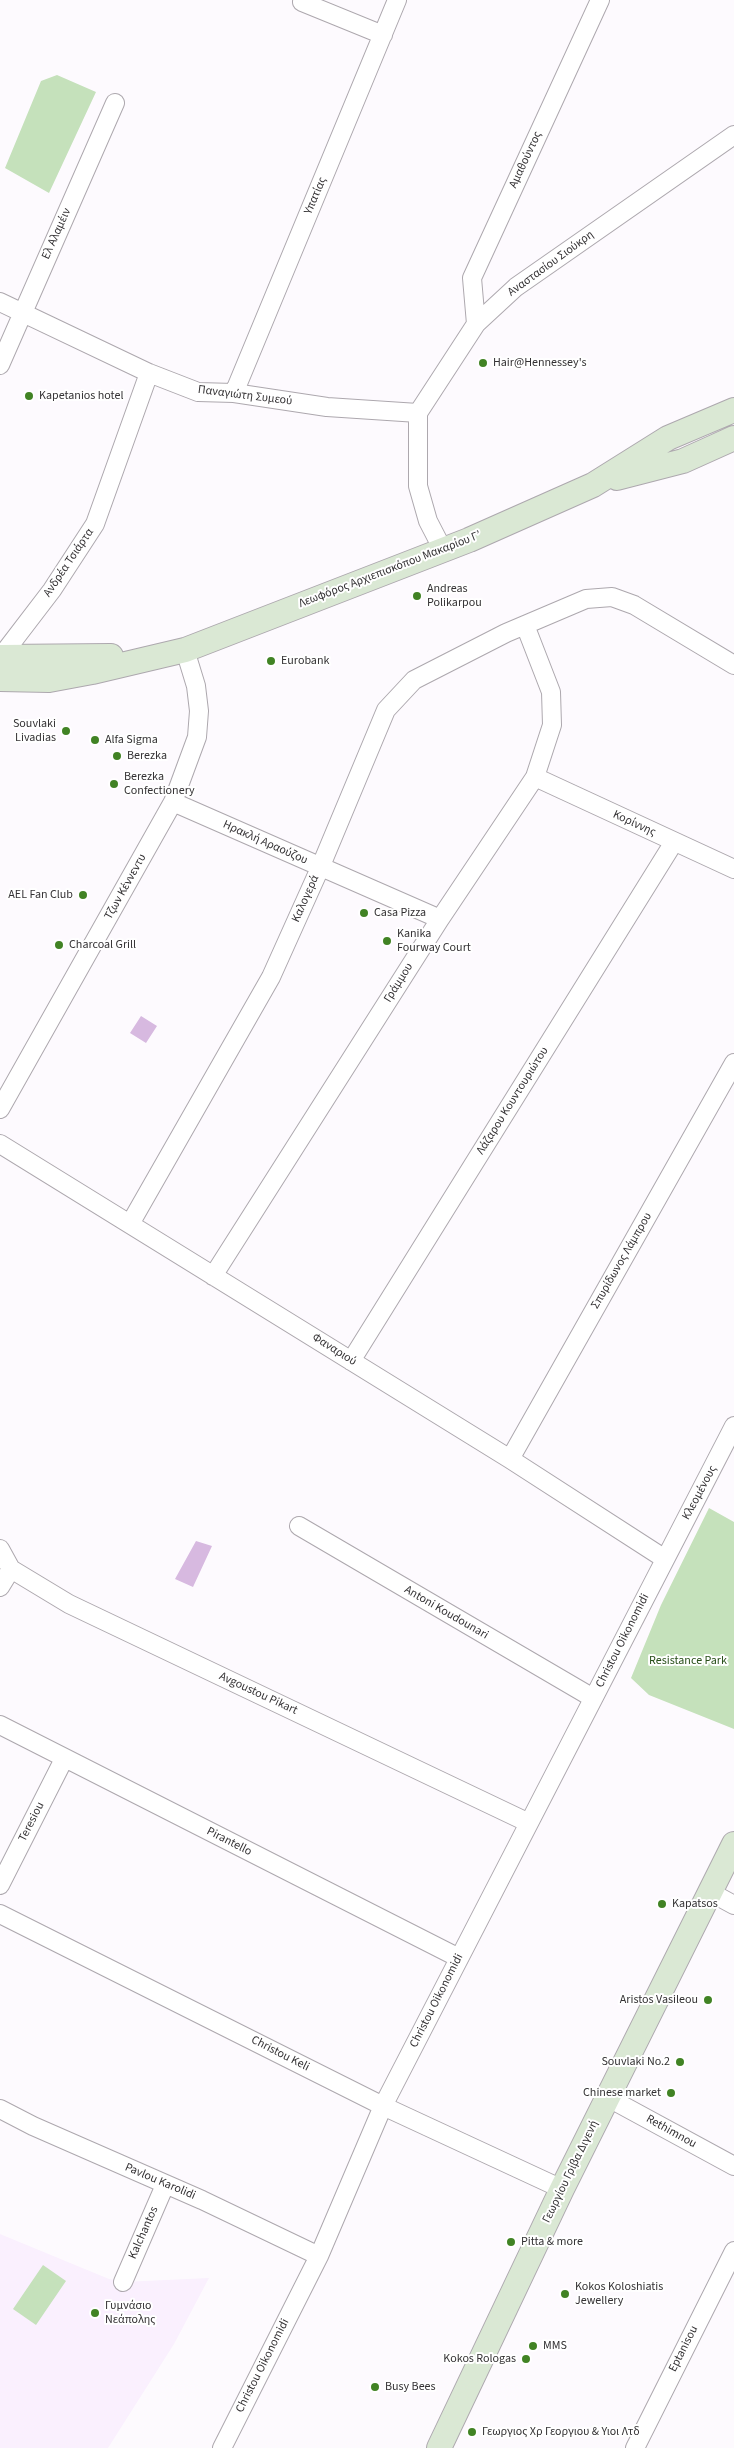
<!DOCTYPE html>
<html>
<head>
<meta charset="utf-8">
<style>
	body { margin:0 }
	canvas { display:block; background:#fdfafe }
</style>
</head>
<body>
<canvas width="734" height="2448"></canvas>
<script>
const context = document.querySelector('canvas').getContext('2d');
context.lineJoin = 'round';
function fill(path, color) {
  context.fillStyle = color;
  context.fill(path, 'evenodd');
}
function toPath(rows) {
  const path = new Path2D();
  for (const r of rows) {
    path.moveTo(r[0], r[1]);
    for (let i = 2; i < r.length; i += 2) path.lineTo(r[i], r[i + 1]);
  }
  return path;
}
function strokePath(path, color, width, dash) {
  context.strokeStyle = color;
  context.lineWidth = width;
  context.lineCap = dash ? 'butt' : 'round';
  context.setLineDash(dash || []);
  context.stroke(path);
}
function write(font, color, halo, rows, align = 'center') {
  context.font = font + ' "Source Sans 3",sans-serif';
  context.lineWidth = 4;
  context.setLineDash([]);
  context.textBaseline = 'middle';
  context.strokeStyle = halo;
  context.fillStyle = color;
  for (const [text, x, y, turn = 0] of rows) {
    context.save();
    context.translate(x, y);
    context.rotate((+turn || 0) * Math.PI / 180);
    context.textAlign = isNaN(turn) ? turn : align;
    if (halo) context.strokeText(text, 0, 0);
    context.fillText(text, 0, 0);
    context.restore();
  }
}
const built = toPath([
	[0,2234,109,2279,123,2282,209,2278,174,2344,108,2448,0,2448]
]);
const green = toPath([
	[57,75,96,92,49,193,5,168,41,81],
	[709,1508,734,1522,734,1729,649,1695,631,1678,661,1605],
	[43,2265,66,2281,36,2325,13,2309]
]);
const water = toPath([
	[141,1016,157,1026,146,1043,130,1033],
	[196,1541,212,1546,193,1587,175,1579]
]);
const minor = toPath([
	[302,2,383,35],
	[0,302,149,373,198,392,234,393,327,407,418,413],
	[476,324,472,278,600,0],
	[0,365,115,103],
	[234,393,397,0],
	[443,550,428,521,418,486,418,413,476,324,516,287,734,135],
	[0,658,52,590,95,524,149,373],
	[535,777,734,869],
	[173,802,440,919],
	[0,1109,173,802,197,737,199,711,196,686,185,650],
	[0,1144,510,1459,665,1559],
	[130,1224,271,977,320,868,386,710,414,680,506,633,586,599,612,597,634,605,734,665],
	[213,1276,440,919,535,777,552,725,551,692,525,625],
	[351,1361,674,842],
	[510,1459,734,1063],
	[299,1526,593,1698],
	[0,1549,11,1569,69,1604,529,1823],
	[0,1587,11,1569],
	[0,1725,459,1958],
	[0,1885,64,1759],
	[710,1892,734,1905],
	[0,1914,383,2106,562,2189],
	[607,2097,734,2166],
	[0,2109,33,2126,202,2200,319,2256],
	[123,2282,165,2185],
	[222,2448,319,2256,383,2106,734,1426],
	[635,2448,734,2251]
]);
const secondary = toPath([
	[617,478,683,461,734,438],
	[0,657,111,656],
	[0,679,49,680,92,672,185,650,469,540,593,485,668,438,734,410],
	[439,2448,562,2189,734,1844]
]);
const markers = [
	[483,363,5,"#418324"],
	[29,396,5,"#418324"],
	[417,596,5,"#418324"],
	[271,661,5,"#418324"],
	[66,731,5,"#418324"],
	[95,740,5,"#418324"],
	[117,756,5,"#418324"],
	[114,784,5,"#418324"],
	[83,895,5,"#418324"],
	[364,913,5,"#418324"],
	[387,941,5,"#418324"],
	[59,945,5,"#418324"],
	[662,1904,5,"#418324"],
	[708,2000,5,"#418324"],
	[680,2062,5,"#418324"],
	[671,2093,5,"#418324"],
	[511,2242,5,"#418324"],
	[565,2294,5,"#418324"],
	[95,2313,5,"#418324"],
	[533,2346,5,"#418324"],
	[526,2359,5,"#418324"],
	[375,2387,5,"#418324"],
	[472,2432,5,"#418324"]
];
const streetNames = [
	["Αμαθούντος",526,160,-65],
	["Υπατίας",316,196,-67],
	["Ελ Αλαμέιν",57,234,-66],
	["Αναστασίου Σιούκρη",551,264,-36],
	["Παναγιώτη Συμεού",245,396,7],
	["Ανδρέα Τσιάρτα",69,563,-56],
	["Λεωφόρος Αρχιεπισκόπου Μακαρίου Γ’",390,570,-21],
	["Κορίννης",634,824,25],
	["Ηρακλή Αραούζου",265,843,24],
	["Τζων Κέννεντυ",126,887,-61],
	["Καλογερά",306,899,-66],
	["Γράμμου",399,983,-58],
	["Λάζαρου Κουντουριώτου",513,1101,-58],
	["Σπυρίδωνος Λάμπρου",622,1261,-60],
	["Φαναριού",334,1350,32],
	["Κλεομένους",700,1493,-62],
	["Antoni Koudounari",446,1613,30],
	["Christou Oikonomidi",623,1641,-63],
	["Avgoustou Pikart",258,1694,25],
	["Teresiou",32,1822,-63],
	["Pirantello",229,1842,27],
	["Christou Oikonomidi",437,2001,-63],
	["Christou Keli",280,2054,27],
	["Rethimnou",671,2132,29],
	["Γεωργίου Γρίβα Διγενή",571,2172,-64],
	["Pavlou Karolidi",160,2182,23],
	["Kalchantos",144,2233,-66],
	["Eptanisou",684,2349,-63],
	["Christou Oikonomidi",263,2366,-63]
];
const poiNames = [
	["Hair@Hennessey's",493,363],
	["Kapetanios hotel",39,396],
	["Andreas",427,589],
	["Polikarpou",427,603],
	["Eurobank",281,661],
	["Souvlaki",56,724,"right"],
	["Livadias",56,738,"right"],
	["Alfa Sigma",105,740],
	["Berezka",127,756],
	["Berezka",124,777],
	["Confectionery",124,791],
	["AEL Fan Club",73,895,"right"],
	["Casa Pizza",374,913],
	["Kanika",397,934],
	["Fourway Court",397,948],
	["Charcoal Grill",69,945],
	["Kapatsos",672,1904],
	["Aristos Vasileou",698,2000,"right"],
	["Souvlaki No.2",670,2062,"right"],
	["Chinese market",661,2093,"right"],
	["Pitta & more",521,2242],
	["Kokos Koloshiatis",575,2287],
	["Jewellery",575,2301],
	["Γυμνάσιο",105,2306],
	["Νεάπολης",105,2320],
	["MMS",543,2346],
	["Kokos Rologas",516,2359,"right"],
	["Busy Bees",385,2387],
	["Γεωργιος Χρ Γεοργιου & Υιοι Λτδ",482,2432]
];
const parkNames = [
	["Resistance Park",688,1661]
];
fill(built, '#faf0fe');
fill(green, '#c5e1bb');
fill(water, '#d7b9e0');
strokePath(minor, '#ada8ae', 20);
strokePath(secondary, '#ada8ae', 26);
strokePath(minor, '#fff', 18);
strokePath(secondary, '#dae8d4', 24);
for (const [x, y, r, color] of markers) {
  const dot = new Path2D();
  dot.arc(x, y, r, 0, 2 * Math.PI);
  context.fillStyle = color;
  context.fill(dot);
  strokePath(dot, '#fff', 2);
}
write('12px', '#343234', '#fff', streetNames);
write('12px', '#343234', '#fff', poiNames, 'left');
write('12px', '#284e19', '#fff', parkNames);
</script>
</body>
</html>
